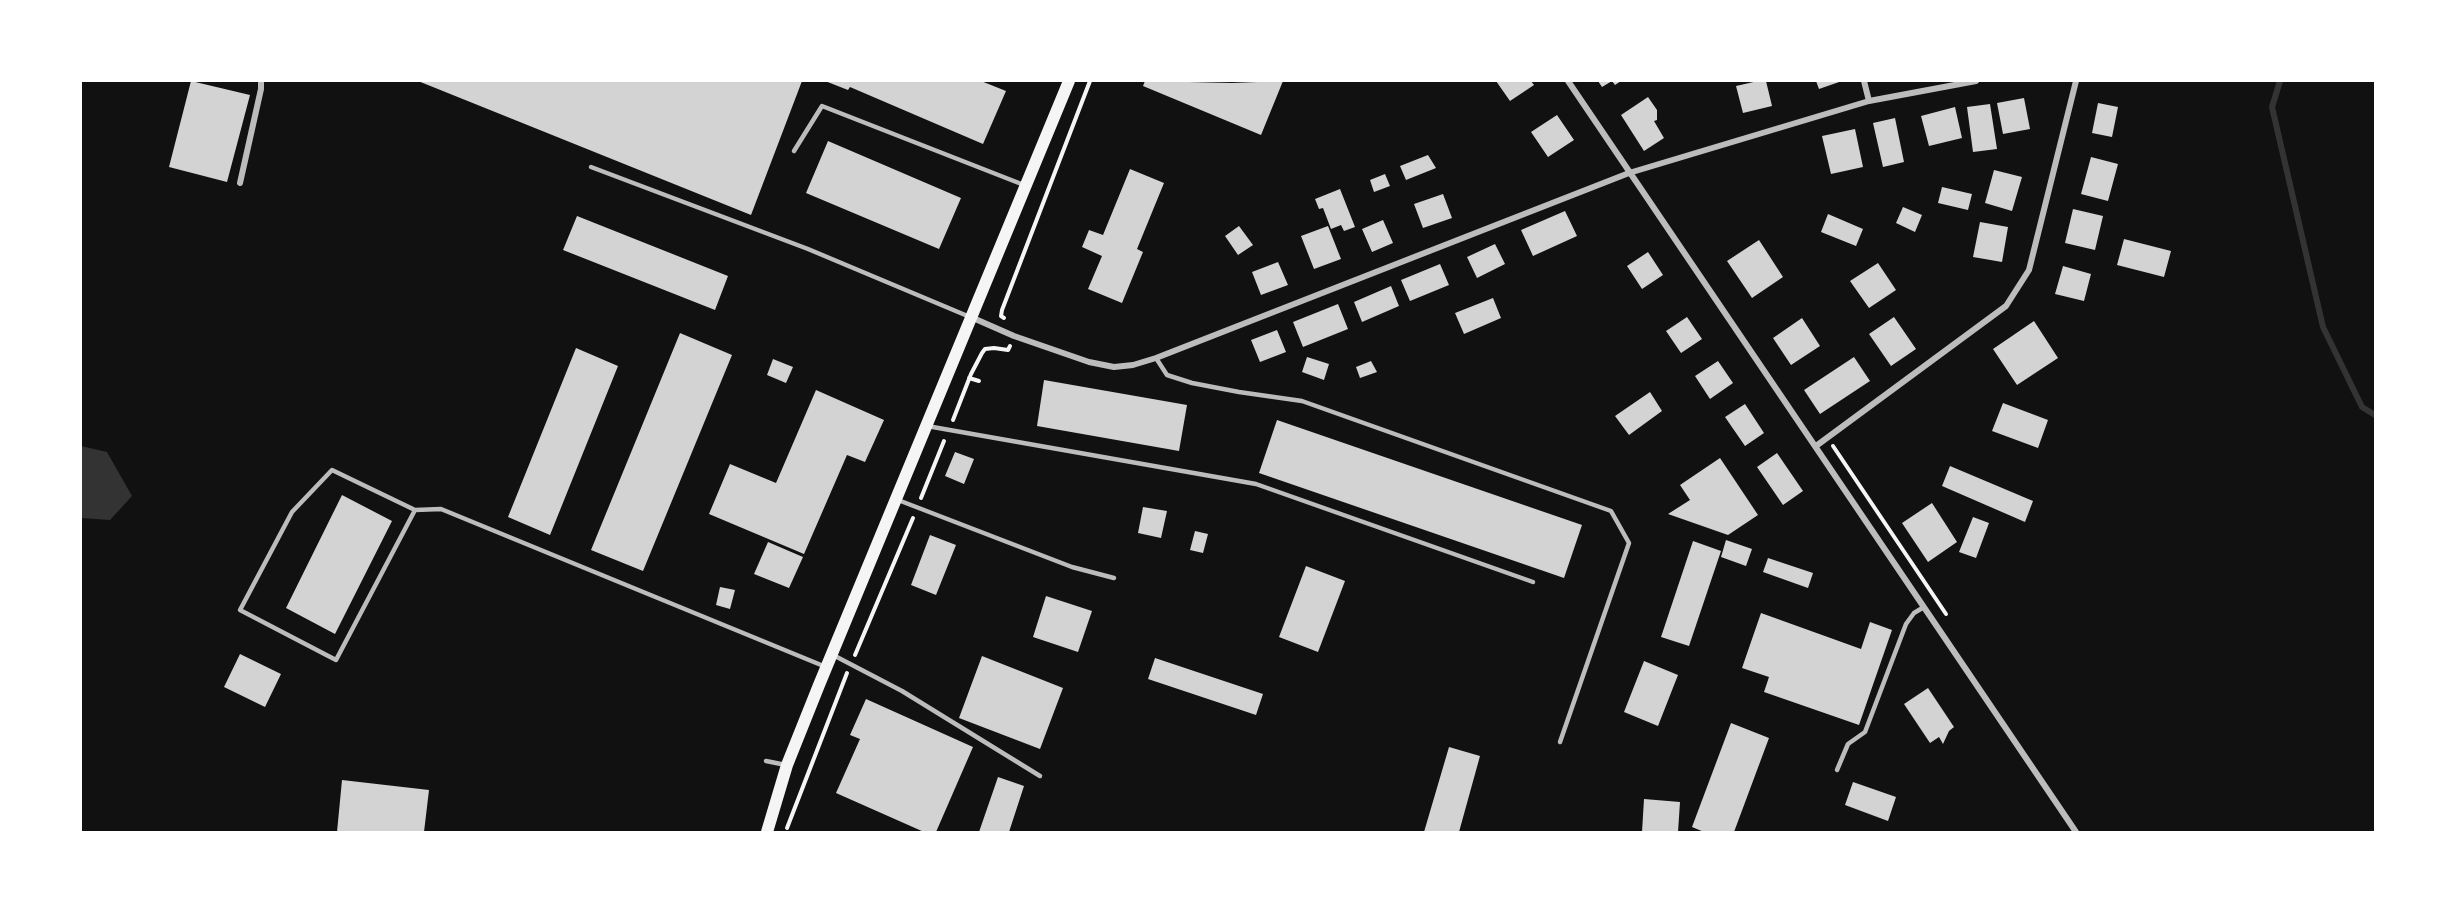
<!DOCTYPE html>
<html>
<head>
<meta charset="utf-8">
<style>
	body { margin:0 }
	#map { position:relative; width:2456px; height:913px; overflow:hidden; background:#111; font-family:Barlow,sans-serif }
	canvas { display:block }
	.frame { position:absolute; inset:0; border:82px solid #fff; pointer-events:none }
</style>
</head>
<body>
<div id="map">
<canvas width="2456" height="913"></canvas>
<div class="frame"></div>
</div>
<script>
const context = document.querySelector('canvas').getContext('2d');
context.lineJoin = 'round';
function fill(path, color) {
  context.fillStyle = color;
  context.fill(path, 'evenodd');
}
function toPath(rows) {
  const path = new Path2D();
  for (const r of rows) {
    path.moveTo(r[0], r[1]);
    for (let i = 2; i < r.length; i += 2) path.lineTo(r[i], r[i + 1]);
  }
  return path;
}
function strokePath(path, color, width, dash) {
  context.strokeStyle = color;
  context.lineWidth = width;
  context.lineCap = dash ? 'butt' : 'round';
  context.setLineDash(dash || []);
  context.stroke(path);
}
const water = toPath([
	[81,446,107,452,132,496,110,520,81,518]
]);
const stream = toPath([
	[2280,81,2272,107,2323,327,2362,407,2375,415]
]);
const building = toPath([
	[191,81,250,95,227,182,169,167],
	[418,81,802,81,751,215],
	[825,81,981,81,1006,91,983,144,850,87,848,90],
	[1145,81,1232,83,1283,81,1261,135,1143,86],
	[1496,81,1531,81,1534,85,1510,101],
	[1598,81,1621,81,1615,85,1612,81,1602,87],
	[1758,81,1766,81,1772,106,1743,113,1736,86],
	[1816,81,1842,81,1819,89],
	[1648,97,1657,110,1657,120,1654,121,1664,138,1644,151,1621,115],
	[2024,98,2030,129,2003,134,1997,103],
	[2098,103,2118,107,2112,137,2092,133],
	[1990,104,1997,149,1973,152,1967,107],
	[1955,107,1962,138,1929,146,1921,116],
	[1557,115,1574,140,1548,157,1531,132],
	[1895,118,1904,162,1883,167,1873,123],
	[1855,129,1863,167,1831,174,1822,136],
	[828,141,961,198,939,249,806,193],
	[1428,155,1436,168,1406,180,1400,166],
	[2091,157,2118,164,2108,201,2081,194],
	[1130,169,1164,183,1137,249,1143,252,1122,303,1088,289,1102,256,1082,247,1089,230,1103,235],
	[1994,170,2022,177,2012,211,1985,203],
	[1385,174,1390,186,1374,192,1370,180],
	[1942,187,1972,194,1968,210,1938,203],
	[1340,189,1355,227,1344,231,1341,225,1331,229,1323,208,1319,209,1315,199],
	[1443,194,1452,218,1423,228,1414,204],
	[1903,207,1922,215,1915,232,1896,223],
	[2073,209,2103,216,2095,250,2065,243],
	[1565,211,1577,236,1533,256,1521,230],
	[1828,214,1863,229,1856,246,1821,232],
	[577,216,728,276,715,310,563,250],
	[1383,220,1393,243,1372,252,1362,229],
	[1980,222,2008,227,2002,262,1973,257],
	[1239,226,1253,245,1238,255,1225,236],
	[1328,226,1341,259,1314,269,1301,236],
	[2124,239,2171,251,2164,277,2117,265],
	[1759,240,1783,277,1752,298,1727,261],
	[1495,244,1505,264,1477,278,1467,257],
	[1648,252,1663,275,1642,289,1627,266],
	[1278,262,1288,285,1261,295,1252,272],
	[1878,263,1896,290,1869,308,1850,281],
	[1440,264,1449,285,1410,301,1401,280],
	[2063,266,2091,274,2084,301,2055,294],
	[1391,286,1399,306,1362,322,1354,302],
	[1493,298,1501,318,1464,334,1455,313],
	[1338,304,1348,329,1303,347,1293,322],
	[1687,317,1702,339,1681,353,1666,331],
	[1894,317,1916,349,1891,366,1869,334],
	[1802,318,1820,346,1791,365,1773,338],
	[2034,321,2058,358,2017,385,1993,349],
	[1277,330,1286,352,1260,362,1251,340],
	[680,333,732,355,643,571,591,550],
	[576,348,618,366,550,535,508,517],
	[1307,357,1329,364,1324,380,1302,372],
	[1854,357,1870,381,1820,414,1804,390],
	[773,359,793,367,786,383,767,375],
	[1371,361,1377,372,1360,378,1356,367],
	[1718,361,1733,383,1710,399,1695,376],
	[1044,380,1187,405,1179,451,1037,426],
	[816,390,884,420,865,462,847,455,804,554,709,514,730,464,776,483],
	[1650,392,1662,411,1629,435,1615,416],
	[2003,403,2048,420,2038,448,1992,431],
	[1745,404,1764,433,1745,446,1725,417],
	[1277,420,1582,525,1564,578,1259,473],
	[955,452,974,459,964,484,945,476],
	[1777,453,1803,491,1783,505,1757,467],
	[1720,458,1758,515,1728,535,1668,514,1690,500,1680,485],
	[1950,466,2033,501,2025,522,1942,486],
	[342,495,392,521,335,634,286,608],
	[1932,503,1957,542,1928,562,1902,523],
	[1143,507,1167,511,1161,538,1138,533],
	[1973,517,1989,523,1976,558,1959,552],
	[1195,531,1208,534,1203,553,1190,550],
	[930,535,956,545,936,595,911,585],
	[1726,540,1752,549,1746,566,1721,557],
	[1693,541,1721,551,1689,646,1661,637],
	[768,542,803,557,789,588,754,574],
	[1768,558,1813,573,1808,588,1763,572],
	[1306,566,1345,581,1318,652,1279,637],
	[720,587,735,590,730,609,716,605],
	[1046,596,1092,611,1078,652,1033,637],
	[1761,613,1861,649,1870,622,1892,630,1859,725,1764,692,1769,677,1742,668],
	[240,654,281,674,265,707,224,687],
	[982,656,1063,688,1040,749,959,718],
	[1155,658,1263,694,1256,715,1148,679],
	[1644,661,1678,675,1658,726,1624,712],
	[1928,688,1954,727,1949,731,1943,744,1939,737,1930,743,1904,704],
	[866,699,973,747,936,832,924,832,836,793,860,739,850,735],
	[1731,723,1769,738,1734,832,1704,832,1692,827],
	[1449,747,1480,756,1459,832,1424,832],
	[998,777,1024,786,1009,832,979,832],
	[342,780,429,790,424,832,337,832],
	[1853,782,1896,797,1888,821,1845,805],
	[1644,799,1680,802,1678,832,1642,832]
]);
const path = toPath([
	[1004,318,1001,316,1002,310,1090,81],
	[969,378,979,381],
	[953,420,971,374,982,353,985,349,994,348,1008,350,1010,346],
	[1833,446,1946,614],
	[921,498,944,441],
	[855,655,913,518],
	[787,828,847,673]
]);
const service = toPath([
	[794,151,822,106,1024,185],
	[591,167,808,249,970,317],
	[1156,358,1167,375,1192,383,1239,392,1302,401,1611,511,1629,543,1560,742],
	[927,426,1256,484,1533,582],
	[898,500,1072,567,1114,578],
	[415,510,332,470,292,512,240,610,336,660,415,510,441,509,826,667],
	[833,655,902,691,1040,776],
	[766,761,786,765],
	[1837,770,1848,744,1865,732,1906,624,1914,613,1924,607]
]);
const minor = toPath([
	[1568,81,2076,832],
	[1864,81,1869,101],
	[240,183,261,89,261,81],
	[973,318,1014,336,1089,362,1114,367,1133,365,1156,358,1629,173,1869,101,1976,81],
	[1816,446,2006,306,2029,270,2076,81]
]);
const secondary = toPath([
	[767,832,787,765,819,685,1069,81]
]);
fill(water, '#333');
strokePath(stream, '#333', 6);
fill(building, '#d3d3d3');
strokePath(path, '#f5f5f5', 4);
strokePath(service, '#bcbcbc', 4.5);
strokePath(minor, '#bcbcbc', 6);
strokePath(secondary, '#f5f5f5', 12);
</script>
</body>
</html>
